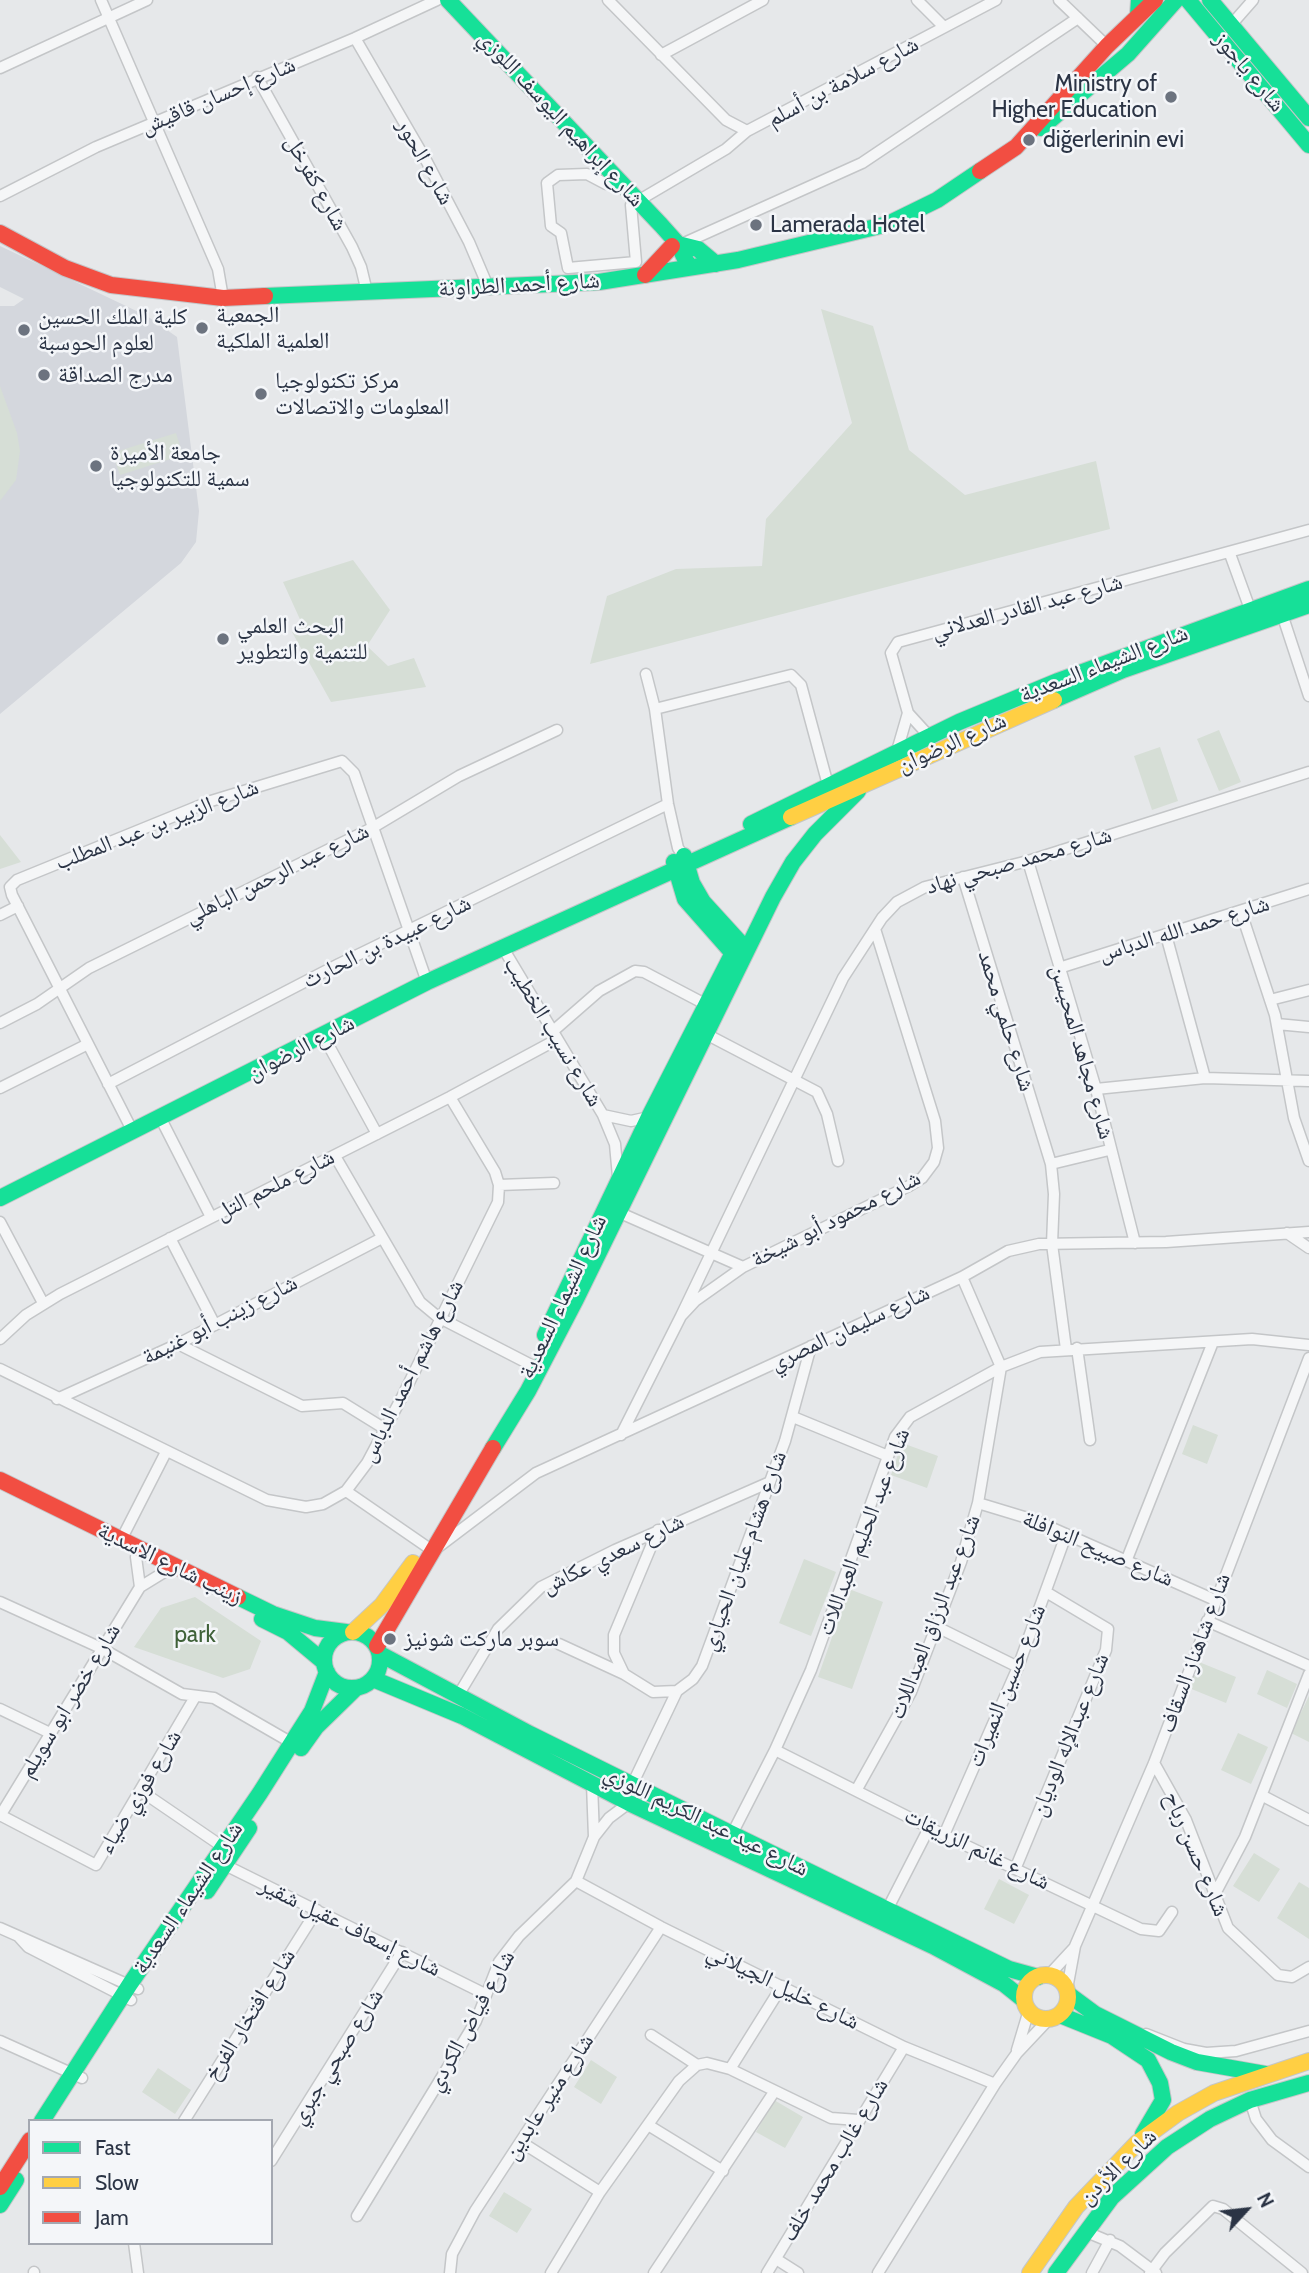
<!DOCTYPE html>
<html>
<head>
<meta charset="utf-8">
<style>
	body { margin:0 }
	#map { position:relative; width:1309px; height:2273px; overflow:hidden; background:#e6e8ea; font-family:Cabin,sans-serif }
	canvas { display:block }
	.legend { position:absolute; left:28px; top:2119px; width:245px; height:126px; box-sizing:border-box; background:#f4f6f9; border:2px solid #a4a8b1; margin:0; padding:9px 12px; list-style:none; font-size:21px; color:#2b3445 }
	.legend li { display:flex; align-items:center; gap:14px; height:35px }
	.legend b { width:35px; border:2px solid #a4a8b1 }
	.north { position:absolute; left:1211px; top:2175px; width:70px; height:70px; -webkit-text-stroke:5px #f4f6f9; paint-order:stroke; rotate:63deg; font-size:19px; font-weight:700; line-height:28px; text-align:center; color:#2b3445 }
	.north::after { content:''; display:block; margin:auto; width:24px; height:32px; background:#2b3445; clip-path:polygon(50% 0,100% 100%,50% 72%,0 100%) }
</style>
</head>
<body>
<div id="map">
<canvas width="1309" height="2273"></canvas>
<ul class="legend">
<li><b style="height:9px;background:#16e098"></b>Fast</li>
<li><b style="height:9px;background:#ffcf43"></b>Slow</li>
<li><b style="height:9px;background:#f24e42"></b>Jam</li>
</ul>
<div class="north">N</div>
</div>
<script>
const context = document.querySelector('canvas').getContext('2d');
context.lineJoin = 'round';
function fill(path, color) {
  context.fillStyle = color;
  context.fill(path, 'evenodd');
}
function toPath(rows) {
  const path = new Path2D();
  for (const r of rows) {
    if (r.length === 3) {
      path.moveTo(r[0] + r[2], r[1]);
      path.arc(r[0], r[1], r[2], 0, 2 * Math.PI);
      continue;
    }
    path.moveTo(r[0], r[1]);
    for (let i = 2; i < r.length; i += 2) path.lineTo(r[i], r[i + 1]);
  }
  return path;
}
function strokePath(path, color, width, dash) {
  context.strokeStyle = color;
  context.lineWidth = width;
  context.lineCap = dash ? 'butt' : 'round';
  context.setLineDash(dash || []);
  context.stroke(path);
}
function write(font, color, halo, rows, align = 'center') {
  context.font = font + ' Cabin,"Noto Naskh Arabic",sans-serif';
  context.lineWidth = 5;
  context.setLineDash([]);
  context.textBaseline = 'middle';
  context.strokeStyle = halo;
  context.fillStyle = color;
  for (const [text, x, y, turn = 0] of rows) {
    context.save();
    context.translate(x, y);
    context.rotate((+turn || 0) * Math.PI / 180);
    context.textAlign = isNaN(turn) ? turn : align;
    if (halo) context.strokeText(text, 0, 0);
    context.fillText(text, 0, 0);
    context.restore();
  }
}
const built = toPath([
	[0,246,147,316,177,337,199,511,196,542,181,563,0,714,0,306,14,306,24,299,0,287]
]);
const green = toPath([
	[821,309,873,326,909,450,965,495,1096,461,1110,529,590,664,607,596,676,569,762,566,766,519,852,423],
	[0,386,17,433,20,451,16,480,0,501],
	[176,433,183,455,120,475,112,453],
	[353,560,390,610,367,646,388,666,414,658,426,687,331,702,292,632,303,626,283,582],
	[1219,730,1241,782,1219,791,1197,739],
	[1160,747,1178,801,1152,810,1134,756],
	[0,835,21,862,0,869],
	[1193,1425,1218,1435,1207,1464,1182,1454],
	[902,1443,938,1456,927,1488,891,1475],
	[804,1559,836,1572,811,1636,779,1623],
	[849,1589,883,1602,852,1689,818,1677],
	[195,1597,261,1641,250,1669,223,1678,134,1647,161,1608],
	[1199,1662,1236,1677,1226,1703,1189,1688],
	[1267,1670,1297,1684,1287,1708,1257,1694],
	[1309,1696,1309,1742,1291,1733],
	[1238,1733,1268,1747,1251,1784,1221,1770],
	[1254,1853,1280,1869,1259,1902,1233,1886],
	[999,1879,1029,1895,1014,1924,984,1909],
	[1299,1882,1309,1888,1309,1939,1277,1918],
	[591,2060,617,2077,601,2104,574,2087],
	[158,2068,191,2090,175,2114,142,2092],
	[774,2100,803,2117,785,2148,756,2132],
	[504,2192,532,2209,517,2233,489,2216]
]);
const street = toPath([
	[101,0,218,269,223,298],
	[608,0,726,120,747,131,996,0],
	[917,0,944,27],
	[1059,0,1107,46],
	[1231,25,1253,0],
	[355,38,427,162,469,242,489,289],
	[661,55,763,0],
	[0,68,147,0],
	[257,77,352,247,361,267,367,292],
	[619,181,606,184,587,174,558,175,547,183,551,226,561,233,568,268,636,262,631,205,726,149,747,131],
	[0,196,96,147,355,38,437,0],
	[682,244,862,163,1078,18],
	[1230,554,1250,609],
	[1282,614,1309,696],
	[646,674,655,709,668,804,678,848,683,855],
	[655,709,791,675,801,685,828,785],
	[929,736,908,713,891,653,898,642,1309,530],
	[897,751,908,713],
	[1028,861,1096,1089,1135,1243],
	[963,877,1051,1164,1054,1194,1052,1244,1066,1349],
	[1241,912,1275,1015,1294,1118,1309,1161],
	[0,915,18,906],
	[1166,935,1205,1078],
	[503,948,603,1115,615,1144,618,1177],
	[1059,968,1309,889],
	[1270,1000,1309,990],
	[0,1023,37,1004,89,968,372,828,459,776,557,730],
	[1277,1024,1309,1027],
	[552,1032,599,991,635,971,644,972,705,1004],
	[706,1034,817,1092,827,1114,838,1161],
	[324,1037,377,1134],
	[108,1084,339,964,668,804],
	[0,1088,88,1044],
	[1096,1089,1205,1078,1309,1081],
	[603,1115,631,1121,649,1117],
	[161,1119,211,1217],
	[133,1132,12,895,10,887,17,880,211,801,342,761,354,773,427,982],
	[335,1156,420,1302,438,1317,539,1369],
	[1051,1164,1109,1150],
	[499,1185,554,1183],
	[618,1212,743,1267],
	[0,1222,43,1303],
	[1287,1233,1309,1248],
	[170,1238,215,1325],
	[681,1316,843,978,882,918,897,902,925,887,1028,861,1309,772],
	[0,1339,26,1315,60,1294,450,1097,556,1040],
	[178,1344,302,1406,343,1403,385,1429],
	[1077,1348,1090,1440],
	[0,1369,267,1500,306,1507,323,1504,346,1491,367,1463,402,1397,498,1202,499,1185,495,1172,450,1097],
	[57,1399,178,1344,382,1238],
	[793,1417,888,1456],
	[621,1435,681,1316,695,1301,743,1267,909,1186,922,1178,934,1162,938,1148,935,1121,875,929],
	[346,1491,433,1551,536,1473,962,1277,1008,1251,1039,1244,1166,1242,1309,1232],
	[978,1503,1034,1520,1215,1600],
	[121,1540,166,1452],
	[136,1557,140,1587],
	[1127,1559,1213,1342],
	[0,1602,101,1648,182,1694,214,1698,292,1743],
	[1207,1621,1309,1666],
	[937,1627,1018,1667],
	[559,1644,624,1674,653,1692,677,1691,693,1679,702,1666,785,1441,811,1346],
	[624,1674,614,1653,614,1635,658,1530],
	[459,1694,498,1629,541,1587,615,1550,770,1482],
	[0,1709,50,1733],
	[775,1750,944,1835,1141,1929,1159,1931,1172,1912],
	[1154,1763,1186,1820,1228,1928,1278,1975,1292,1977,1309,1967],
	[632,1785,677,1691],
	[857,1789,911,1692,961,1562,978,1503,1001,1367,962,1277],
	[141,1791,223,1847],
	[1263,1796,1309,1820],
	[0,1815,96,1865,195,1697],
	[0,1816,140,1587,166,1571],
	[732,1834,775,1750,811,1670,895,1437,910,1417,1001,1367,1040,1352,1252,1339,1309,1345],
	[944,1835,1018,1667,1066,1535],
	[594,1837,609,1818,629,1803],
	[221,1863,485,1994],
	[1016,1867,1106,1650,1108,1629,1046,1592],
	[576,1881,661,1927,904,2047,995,2084],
	[1216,1892,1245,1837,1309,1674],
	[887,1910,929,1828],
	[0,1928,138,1989],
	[18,1936,28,1947,131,2000],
	[1049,1975,1074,1948],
	[1067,1989,1075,1946,1154,1763,1309,1358],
	[1146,2034,1184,2049,1206,2053,1236,2051,1309,2031],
	[651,2035,697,2065],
	[0,2041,82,2078],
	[1017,2050,1029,2010],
	[730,2069,782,1986],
	[1250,2100,1256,2119,1272,2140,1309,2167],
	[184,2121,317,1910],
	[648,2125,723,2171],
	[521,2142,600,2192],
	[271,2161,402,1952],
	[357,2216,476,2021,499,1962,519,1936,576,1881,594,1837,592,1784],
	[1084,2231,1120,2246,1156,2273],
	[134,2243,138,2273],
	[776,2259,798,2273],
	[34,2272,34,2273],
	[450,2273,452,2254,475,2211,661,1927],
	[551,2273,600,2192,679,2081,697,2065,707,2063,730,2069,831,2118,858,2120],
	[654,2273,774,2092],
	[767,2273,904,2047],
	[878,2273,995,2084,1017,2053,1049,2019],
	[1092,2273,1110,2240],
	[1150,2273,1165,2253,1213,2206,1223,2209,1302,2273]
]);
const fast = toPath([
	[448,0,661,225,678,244,689,267],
	[1188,0,1309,145],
	[1210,0,1309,118],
	[1138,15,1139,0],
	[1041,128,1128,54,1176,0],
	[678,244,698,249,716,264],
	[265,296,599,282,738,260,888,224,937,200,980,171],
	[1054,700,1123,670,1309,605],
	[751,824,959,722,1058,681,1309,589],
	[684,856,692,883,703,902,744,947],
	[674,862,685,899,737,958],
	[0,1198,427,982,791,817],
	[545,1335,649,1117,739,941],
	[493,1448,528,1391,576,1299,773,897,793,862,815,834,858,791],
	[238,1597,273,1614,315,1628,346,1632],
	[262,1619,288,1632,324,1662],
	[352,1660,28],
	[380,1654,530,1734,732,1834,1009,1969,1038,1977],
	[373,1679,462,1716,629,1803,933,1946,1004,1984,1024,2000],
	[301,1748,316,1727,356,1688],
	[207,1891,249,1828],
	[1068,1994,1095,2014,1171,2052,1197,2062,1265,2074],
	[1060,2015,1112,2036,1148,2060,1160,2083,1163,2100,1143,2134],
	[42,2121,130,1984,260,1793,312,1711,327,1672],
	[0,2205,16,2180],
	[1056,2273,1112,2197,1167,2147,1210,2119,1250,2100,1309,2083]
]);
const slow = toPath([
	[791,817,1054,700],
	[353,1632,382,1605,413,1563],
	[1046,1997,22],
	[1030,2273,1076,2207,1137,2143,1178,2113,1214,2093,1309,2061]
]);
const jam = toPath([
	[980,171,1016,147,1107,46,1155,0],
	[0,233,65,268,111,285,223,298,265,296],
	[645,275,672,246],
	[0,1480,238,1597],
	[377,1646,493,1448],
	[0,2187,30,2140]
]);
const markers = [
	[1171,97,7,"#6c737f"],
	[1029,140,7,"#6c737f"],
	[756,225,7,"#6c737f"],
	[202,328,7,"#6c737f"],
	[24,330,7,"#6c737f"],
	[44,375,7,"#6c737f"],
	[261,394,7,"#6c737f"],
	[96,466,7,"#6c737f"],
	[223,639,7,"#6c737f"],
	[390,1639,7,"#6c737f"]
];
const streetNames = [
	["شارع ياجوز",1249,72,50],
	["شارع سلامة بن أسلم",843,82,-28],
	["شارع إحسان قاقيش",218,96,-23],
	["شارع إبراهيم اليوسف اللوزي",561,119,47],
	["شارع الحور",425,162,61],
	["شارع كفرخل",316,183,61],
	["شارع أحمد الطراونة",519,285,-3],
	["شارع عبد القادر العدلاني",1027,607,-15],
	["شارع الشيماء السعدية",1104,664,-21],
	["شارع الرضوان",952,743,-24],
	["شارع الزبير بن عبد المطلب",157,825,-21],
	["شارع محمد صبحي نهاد",1019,861,-16],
	["شارع عبد الرحمن الباهلي",277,874,-26],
	["شارع حمد الله الدباس",1184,929,-17],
	["شارع عبيدة بن الحارث",387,942,-26],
	["شارع حلمي محمد",1006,1021,73],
	["شارع نسيب الخطيب",553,1032,59],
	["شارع الرضوان",301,1048,-27],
	["شارع مجاهد المحيسن",1082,1052,74],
	["شارع ملحم التل",275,1185,-27],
	["شارع محمود أبو شيخة",836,1219,-27],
	["شارع الشيماء السعدية",563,1297,-65],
	["شارع زينب أبو غنيمة",220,1320,-27],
	["شارع سليمان المصري",850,1328,-25],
	["شارع هاشم أحمد الدباس",412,1371,-63],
	["شارع عبد الحليم العبداللات",864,1532,-69],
	["شارع صبيح النوافلة",1098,1549,23],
	["شارع هشام عليان الحياري",744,1551,-70],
	["شارع سعدي عكاش",613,1554,-26],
	["زينب شارع الاسدية",170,1564,26],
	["شارع عبد الرزاق العبداللات",935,1617,-69],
	["شارع شاهناز السقاف",1195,1653,-70],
	["شارع حسين النميرات",1007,1686,-68],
	["شارع خضر ابو سويلم",70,1701,-59],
	["شارع عبدالإله الوديان",1070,1735,-68],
	["شارع فوزي ضياء",140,1792,-59],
	["شارع عيد عبد الكريم اللوزي",706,1821,26],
	["شارع غانم الزريقات",977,1849,26],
	["شارع حسن رباح",1196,1854,67],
	["شارع الشيماء السعدية",188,1898,-56],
	["شارع إسعاف عقيل شقير",350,1927,26],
	["شارع خليل الجيلاني",783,1987,26],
	["شارع افتخار الفرخ",250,2015,-58],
	["شارع فياض الكردي",471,2021,-61],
	["شارع صبحي جبري",337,2057,-58],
	["شارع منير عابدين",549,2097,-57],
	["شارع غالب محمد خلف",835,2160,-59],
	["شارع الأردن",1118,2167,-44]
];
const poiNames = [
	["Ministry of",1157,84,"right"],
	["Higher Education",1157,110,"right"],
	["diğerlerinin evi",1043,140],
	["Lamerada Hotel",770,225],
	["الجمعية",216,315],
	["العلمية الملكية",216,341],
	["كلية الملك الحسين",38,317],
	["لعلوم الحوسبة",38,343],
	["مدرج الصداقة",58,375],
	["مركز تكنولوجيا",275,381],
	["المعلومات والاتصالات",275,407],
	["جامعة الأميرة",110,453],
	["سمية للتكنولوجيا",110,479],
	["البحث العلمي",237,626],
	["للتنمية والتطوير",237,652],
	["سوبر ماركت شونيز",404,1639]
];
const parkNames = [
	["park",195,1635]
];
fill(built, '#d4d7dd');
fill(green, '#d6ded6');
strokePath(street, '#c4c6c8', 13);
strokePath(fast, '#c4c6c8', 18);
strokePath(slow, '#c4c6c8', 18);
strokePath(jam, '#c4c6c8', 18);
strokePath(street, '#f5f6f7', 10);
strokePath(fast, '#16e098', 16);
strokePath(slow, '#ffcf43', 16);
strokePath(jam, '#f24e42', 16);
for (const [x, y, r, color] of markers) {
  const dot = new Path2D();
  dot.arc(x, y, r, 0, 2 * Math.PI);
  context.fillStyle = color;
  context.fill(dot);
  strokePath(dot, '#f4f6f9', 2.5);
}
write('23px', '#2b3445', '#f4f6f9', streetNames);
write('23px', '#2b3445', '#f4f6f9', poiNames, 'left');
write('23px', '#3f6138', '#f4f6f9', parkNames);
</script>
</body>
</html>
